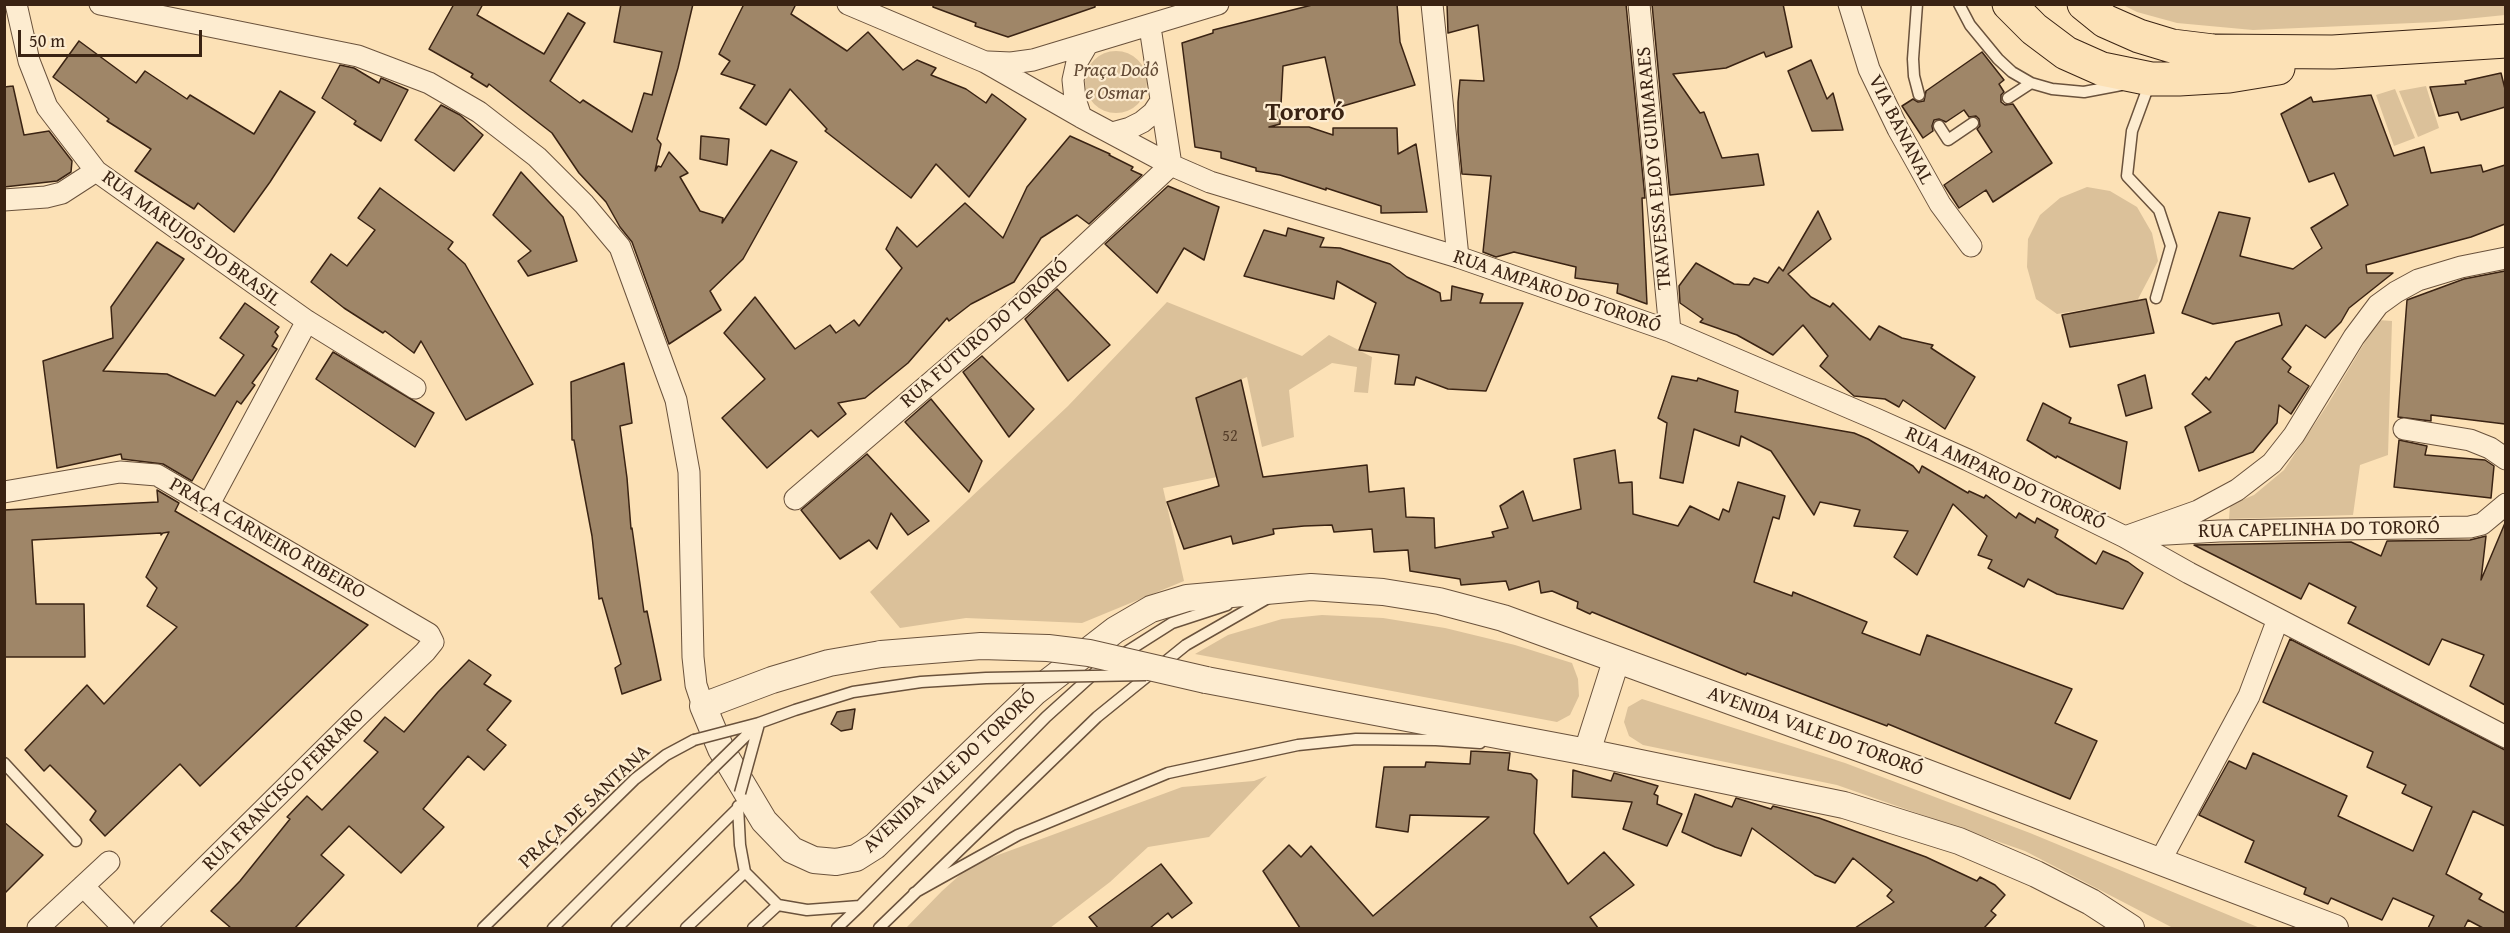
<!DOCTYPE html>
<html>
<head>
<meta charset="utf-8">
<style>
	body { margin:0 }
	#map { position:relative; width:2510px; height:933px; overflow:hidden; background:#fce1b6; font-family:"Gentium Book Plus",serif }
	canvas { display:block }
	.frame { position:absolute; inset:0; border:6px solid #3a2313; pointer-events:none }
	.scale { position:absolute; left:18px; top:30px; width:184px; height:27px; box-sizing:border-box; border:3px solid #3a2313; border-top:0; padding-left:8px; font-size:18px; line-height:21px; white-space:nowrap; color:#3a2313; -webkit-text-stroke:4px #fdecd0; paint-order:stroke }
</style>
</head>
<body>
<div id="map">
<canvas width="2510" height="933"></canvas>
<div class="frame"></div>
<div class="scale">50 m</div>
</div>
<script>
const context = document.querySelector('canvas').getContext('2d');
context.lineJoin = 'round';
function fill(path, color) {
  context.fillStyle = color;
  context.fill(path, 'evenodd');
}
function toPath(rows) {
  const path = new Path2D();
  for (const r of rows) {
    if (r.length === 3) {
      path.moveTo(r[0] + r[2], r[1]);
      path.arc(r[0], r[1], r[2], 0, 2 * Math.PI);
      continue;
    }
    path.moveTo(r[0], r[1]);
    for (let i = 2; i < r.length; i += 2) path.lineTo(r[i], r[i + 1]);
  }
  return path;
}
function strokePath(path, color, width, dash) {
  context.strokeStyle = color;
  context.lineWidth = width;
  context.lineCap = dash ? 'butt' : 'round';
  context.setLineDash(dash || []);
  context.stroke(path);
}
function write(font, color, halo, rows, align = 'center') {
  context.font = font + ' "Gentium Book Plus",serif';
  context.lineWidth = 4.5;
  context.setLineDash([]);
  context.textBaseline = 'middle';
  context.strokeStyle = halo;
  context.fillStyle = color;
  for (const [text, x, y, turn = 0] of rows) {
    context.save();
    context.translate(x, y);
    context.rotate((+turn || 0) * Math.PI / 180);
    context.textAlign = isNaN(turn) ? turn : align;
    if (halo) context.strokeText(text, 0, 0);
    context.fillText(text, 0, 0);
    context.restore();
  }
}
const green = toPath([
	[2505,4,2505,15,2436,22,2253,30,2177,23,2137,12,2123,5],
	[1116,82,31],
	[2426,86,2439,128,2418,137,2399,91],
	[2395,89,2415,138,2394,146,2376,95],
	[2087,187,2110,191,2137,207,2152,233,2158,261,2137,301,2057,314,2036,299,2027,267,2028,239,2040,215,2060,198],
	[1167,302,1302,356,1329,335,1372,357,1368,393,1354,392,1357,367,1332,363,1289,390,1294,437,1262,447,1247,377,1196,398,1217,477,1163,488,1184,581,1082,623,966,618,900,628,870,592,1068,406],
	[2378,320,2392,321,2388,455,2360,465,2353,515,2229,519,2230,505,2254,495,2284,470,2328,404],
	[1322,615,1383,618,1445,628,1515,645,1572,663,1578,679,1579,696,1570,715,1557,722,1195,654,1228,635,1282,619],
	[1642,699,1845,763,2030,833,2260,928,2173,928,2025,851,1837,785,1643,745,1629,736,1624,722,1628,707],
	[1267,776,1209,837,1148,847,1110,882,1050,928,906,928,942,891,971,865,1182,787,1254,781]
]);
const building = toPath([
	[454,4,483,4,477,15,544,54,568,13,585,23,550,81,580,103,583,100,632,132,644,93,652,95,662,52,614,42,621,4,693,4,678,68,657,139,661,144,655,171,658,166,661,167,669,152,688,173,680,177,700,211,723,218,722,223,771,150,797,162,743,259,710,291,721,310,669,344,632,242,620,227,606,202,579,173,552,133,489,84,487,87,471,77,473,74,429,49,454,4],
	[744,4,796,4,791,14,847,51,868,32,903,70,917,60,936,68,931,75,966,89,986,103,992,94,1026,119,969,197,936,164,911,198,825,131,827,129,790,89,766,125,740,108,755,85,721,74,730,61,719,54,744,4],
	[933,4,1095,4,1095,7,1008,37,975,26,976,23,933,7,933,4],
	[1316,4,1397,4,1400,42,1415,85,1336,108,1325,57,1283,66,1280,124,1269,127,1309,127,1333,135,1333,128,1397,128,1398,154,1416,144,1427,212,1381,213,1381,206,1326,188,1326,190,1280,175,1256,171,1256,168,1221,158,1221,152,1195,147,1182,43,1213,33,1213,30,1316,4],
	[1447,4,1626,4,1645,198,1642,198,1647,304,1617,293,1618,284,1575,278,1576,267,1514,252,1496,257,1483,252,1491,176,1462,174,1458,132,1458,102,1460,80,1484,81,1478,25,1448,33,1447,4],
	[1652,4,1783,4,1792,47,1766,57,1764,52,1726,68,1673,74,1700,113,1704,112,1722,158,1758,154,1764,185,1670,195,1652,4],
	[79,41,136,83,145,71,187,99,190,95,254,134,280,91,315,112,270,182,234,232,198,203,194,209,135,171,151,149,107,121,109,119,53,77,79,41],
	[1982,52,2004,80,1999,84,2004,92,2001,95,2001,102,2005,105,2013,104,2052,163,1993,202,1986,190,1959,208,1944,185,1992,152,1977,129,1980,126,1979,119,1976,116,1969,117,1964,110,1946,122,1939,119,1934,120,1932,126,1933,131,1923,138,1902,106,1913,99,1918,102,1924,101,1926,91,1982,52],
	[1811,60,1827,99,1833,93,1843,130,1812,131,1788,71,1811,60],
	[340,65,354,68,379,83,381,78,408,90,381,141,354,124,356,121,322,98,340,65],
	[2501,73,2505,89,2505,107,2461,120,2458,112,2439,116,2430,87,2466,84,2465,81,2501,73],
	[13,86,24,135,49,131,72,161,71,172,57,181,4,187,4,87,13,86],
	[2371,95,2394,156,2424,147,2431,173,2481,165,2483,172,2505,165,2505,224,2471,237,2366,265,2367,273,2393,273,2349,308,2341,322,2325,338,2306,325,2282,359,2291,367,2288,372,2309,386,2291,414,2279,405,2277,423,2253,452,2199,471,2185,427,2211,412,2192,394,2206,377,2209,380,2236,342,2282,325,2279,313,2213,324,2182,313,2219,212,2250,218,2240,256,2293,269,2322,248,2311,228,2348,205,2334,173,2309,182,2281,114,2311,97,2313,102,2371,95],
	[441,105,460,115,483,135,454,171,415,140,441,105],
	[701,136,729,139,727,165,700,159,701,136],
	[1070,136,1110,154,1109,155,1133,167,1131,170,1142,175,1089,224,1077,215,1041,238,1014,282,971,304,949,321,947,318,908,363,865,398,838,403,846,414,818,437,811,430,767,468,722,418,765,379,724,333,755,297,795,349,830,325,836,333,854,320,859,326,902,268,886,249,897,227,917,247,965,203,1003,238,1027,187,1070,136],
	[521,172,563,217,577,261,528,276,518,261,531,251,493,215,521,172],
	[1168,186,1219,207,1204,260,1184,248,1157,293,1105,244,1168,186],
	[380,188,453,242,448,249,465,264,533,384,466,420,421,341,414,353,385,331,383,333,344,308,311,282,331,254,347,266,375,230,358,218,380,188],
	[1818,211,1831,239,1788,274,1811,297,1830,307,1833,303,1870,340,1879,326,1902,338,1933,345,1931,348,1975,377,1945,429,1903,400,1899,407,1885,399,1854,396,1820,366,1828,356,1803,325,1773,355,1737,335,1700,322,1703,319,1680,303,1679,286,1696,263,1734,284,1749,285,1754,278,1768,283,1779,267,1783,271,1818,211],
	[1288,228,1324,238,1320,247,1340,248,1390,264,1407,277,1440,293,1441,301,1451,300,1452,286,1483,294,1480,303,1523,303,1486,391,1448,389,1416,377,1414,385,1395,384,1399,355,1359,350,1376,303,1337,281,1334,299,1244,276,1264,230,1286,236,1288,228],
	[157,242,184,259,103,371,167,374,215,396,244,355,220,338,245,303,279,327,275,332,278,336,272,346,277,349,252,383,255,385,241,404,237,401,192,481,163,464,122,459,121,454,57,468,43,361,113,338,111,307,157,242],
	[2505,271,2505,424,2431,415,2431,421,2398,417,2407,300,2464,279,2505,271],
	[1057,289,1110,345,1068,381,1025,319,1057,289],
	[2146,299,2154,333,2070,347,2062,315,2146,299],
	[333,352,434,413,415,447,316,379,333,352],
	[982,356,1034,409,1009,437,963,372,982,356],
	[624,363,632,423,620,426,627,478,631,529,632,528,644,612,647,611,661,680,622,694,615,668,621,664,602,598,599,599,592,536,574,440,572,440,571,382,624,363],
	[2145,375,2152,408,2126,416,2118,385,2145,375],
	[1672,376,1697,381,1698,378,1738,391,1735,412,1854,433,1868,439,1913,466,1919,473,1922,466,1968,493,1969,491,1984,498,1986,495,2016,518,2019,513,2035,523,2037,518,2058,530,2055,537,2096,564,2103,551,2128,562,2143,573,2123,609,2057,594,2028,579,2024,587,1988,568,1992,560,1978,555,1987,536,1953,504,1917,575,1894,557,1908,531,1854,526,1860,510,1820,502,1814,515,1771,451,1741,436,1739,446,1694,429,1683,483,1660,478,1667,423,1658,418,1672,376],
	[1241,380,1263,477,1367,465,1369,492,1404,488,1406,517,1434,518,1435,548,1494,537,1492,532,1508,528,1500,506,1523,491,1533,521,1581,509,1574,459,1615,450,1619,483,1632,482,1633,514,1678,526,1690,506,1719,520,1723,509,1729,512,1738,482,1785,496,1779,519,1773,517,1754,582,1792,596,1793,592,1867,622,1862,633,1920,655,1927,635,2072,689,2055,723,2097,741,2070,799,1888,724,1887,726,1747,673,1746,675,1592,612,1590,614,1577,608,1578,602,1552,591,1541,593,1539,581,1509,590,1506,581,1461,585,1460,579,1410,571,1408,550,1374,552,1372,529,1334,532,1332,525,1304,526,1273,529,1274,534,1233,544,1231,536,1184,549,1167,502,1219,486,1196,398,1241,380],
	[931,399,982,461,969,492,905,422,931,399],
	[2043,403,2071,418,2069,423,2127,442,2120,489,2057,456,2056,458,2027,440,2043,403],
	[2399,440,2427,446,2425,455,2485,460,2494,466,2491,498,2394,487,2399,440],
	[867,454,929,521,908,535,891,513,877,549,869,540,840,559,801,510,867,454],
	[157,490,179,503,175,511,368,625,200,786,180,764,105,836,90,820,96,811,50,765,44,771,25,750,87,685,104,704,177,627,147,606,157,588,146,577,169,532,163,533,161,535,161,533,32,540,36,604,84,604,85,657,4,657,4,510,158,502,157,490],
	[2505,523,2505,705,2470,686,2484,655,2442,639,2429,665,2348,623,2356,607,2309,583,2301,599,2194,545,2351,542,2381,556,2387,541,2470,540,2486,536,2481,580,2505,523],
	[2290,639,2505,750,2505,826,2473,811,2446,874,2482,894,2479,899,2505,913,2505,928,2483,928,2468,920,2464,928,2428,928,2434,916,2393,898,2382,920,2331,898,2328,904,2304,894,2306,888,2245,862,2254,841,2199,815,2229,761,2246,769,2253,753,2347,796,2338,816,2413,851,2432,807,2402,793,2406,785,2367,767,2373,752,2263,702,2290,639],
	[469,660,491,675,484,684,511,701,487,730,506,745,484,770,468,756,423,809,444,827,401,873,349,826,321,855,344,875,295,928,231,928,211,911,240,881,290,819,287,817,307,796,322,810,378,752,364,741,385,717,404,732,438,692,469,660],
	[855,709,852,729,841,731,831,724,837,712,855,709],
	[1471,751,1510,753,1508,770,1531,774,1537,780,1534,833,1568,884,1604,852,1634,885,1590,917,1598,928,1300,928,1263,871,1289,845,1301,857,1311,846,1373,916,1489,817,1410,815,1408,832,1376,827,1384,767,1425,767,1426,762,1470,764,1471,751],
	[1573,770,1611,781,1614,773,1658,786,1654,794,1658,796,1657,804,1682,814,1667,846,1623,829,1632,802,1572,797,1573,770],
	[1695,794,1732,807,1736,798,1771,809,1773,806,1819,818,1926,857,1977,881,1980,877,1995,885,2005,895,1991,911,1996,915,1984,928,1855,928,1894,902,1887,896,1892,890,1853,858,1835,883,1815,875,1752,828,1741,856,1715,847,1682,832,1695,794],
	[4,822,43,855,4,894,4,822],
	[1161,864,1192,903,1172,918,1168,913,1150,928,1098,928,1089,917,1161,864]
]);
const service = toPath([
	[1917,4,1913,59,1914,76,1919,95],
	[1959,4,1970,25,1998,59,2012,72,2031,83,2052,89,2084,92,2121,85],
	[2150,82,2132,131,2127,176,2159,210,2171,246,2156,298],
	[2008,98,2031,83],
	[1939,126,1948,140,1973,123],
	[4,763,76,841],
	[738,806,740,845,745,872,778,905,753,928],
	[914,893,1018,835,1168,773,1298,745,1356,739,1436,740,1480,743],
	[778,905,807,910,860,906,1046,717,1098,670,1172,623,1227,605],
	[483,928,635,779,666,755,694,740],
	[553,928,711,770],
	[617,928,738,808],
	[686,928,745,872],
	[837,928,860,906],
	[879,928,1097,717,1186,645,1268,598]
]);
const minor = toPath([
	[16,4,29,61,47,107,96,171,307,321,415,388],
	[100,4,358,56,429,83,479,112,537,157,584,204,620,247,676,400,689,472,693,657,696,685,703,706],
	[848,4,985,62,1081,117,1171,165,1210,182,1458,257,1670,331,1876,419,1968,460,2125,537,2189,573,2506,737],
	[1432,4,1458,257],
	[1639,4,1670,331],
	[1849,4,1869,69,1898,129,1940,204,1971,246],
	[1150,27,1171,165],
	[988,62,1011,63,1033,60,1218,4],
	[1081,117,1075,99,1073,80,1077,62,1087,45],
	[1112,133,1130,128,1142,122,1153,113,1161,101],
	[4,200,46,197,62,193,96,171],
	[2404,429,2470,440,2490,448,2506,459],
	[4,492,120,472,157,475,429,634,433,642,425,652,359,715,144,928],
	[795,499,1020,306,1171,165],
	[209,504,307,321],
	[2150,535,2219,531,2470,527,2482,524,2506,504],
	[2125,537,2198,511,2237,490,2272,463,2294,435,2354,337,2378,305,2396,292,2418,280,2461,267,2506,258],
	[2159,863,2249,696,2278,619],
	[83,886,124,928],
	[38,928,109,862]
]);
const tertiary = toPath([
	[881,654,829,663,772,680,703,706,721,749,764,821,792,850,814,860,836,862,856,858,875,846,1035,692,1115,630,1151,609,1187,598,1311,587,1383,592,1439,601,1503,618,1922,771,2335,928],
	[1206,680,1587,752,1844,805,1959,841,2036,874,2091,902,2131,928],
	[1587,752,1616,661]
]);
const primary = toPath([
	[2009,4,2034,29,2066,53,2102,69,2151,79,2179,79,2229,76,2278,68],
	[2084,4,2105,21,2139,36,2172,46,2213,51,2333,52,2506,41]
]);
const serviceBridge = toPath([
	[694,740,759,723],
	[711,770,759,723,795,710,853,692,921,682,986,678,1146,675],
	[740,793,759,724]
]);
const tertiaryBridge = toPath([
	[881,654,981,646,1048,648,1089,653,1206,680]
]);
const numberNames = [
	["52",1230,437]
];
const parkNames = [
	["Praça Dodô",1116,71],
	["e Osmar",1116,94]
];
const streetNames = [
	["VIA BANANAL",1900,130,63],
	["TRAVESSA ELOY GUIMARAES",1655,168,-95],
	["RUA MARUJOS DO BRASIL",191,239,36],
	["RUA AMPARO DO TORORÓ",1557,292,19],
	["RUA FUTURO DO TORORÓ",985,334,-41],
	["RUA AMPARO DO TORORÓ",2005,479,25],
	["RUA CAPELINHA DO TORORÓ",2319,530,-1],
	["PRAÇA CARNEIRO RIBEIRO",267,539,30],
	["AVENIDA VALE DO TORORÓ",1815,732,20],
	["AVENIDA VALE DO TORORÓ",950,772,-43],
	["RUA FRANCISCO FERRARO",284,790,-45],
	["PRAÇA DE SANTANA",585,807,-43]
];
const districtNames = [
	["Tororó",1305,113]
];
fill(green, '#dbc19a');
fill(building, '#9f8668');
strokePath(building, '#3a2313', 1.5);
strokePath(service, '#6a523c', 13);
strokePath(minor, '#6a523c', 23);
strokePath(tertiary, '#6a523c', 28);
strokePath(primary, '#3a2313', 35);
strokePath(service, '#fdecd0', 10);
strokePath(minor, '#fdecd0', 21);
strokePath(tertiary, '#fdecd0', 26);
strokePath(primary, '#fce1b6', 33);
strokePath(serviceBridge, '#6a523c', 13, []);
strokePath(tertiaryBridge, '#6a523c', 28, []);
strokePath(serviceBridge, '#fdecd0', 10);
strokePath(tertiaryBridge, '#fdecd0', 26);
write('16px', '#533c28', null, numberNames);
write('italic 20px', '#624a35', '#fdecd0', parkNames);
write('20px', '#3a2313', '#fdecd0', streetNames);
write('bold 26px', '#3a2313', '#fdecd0', districtNames);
</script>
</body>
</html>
